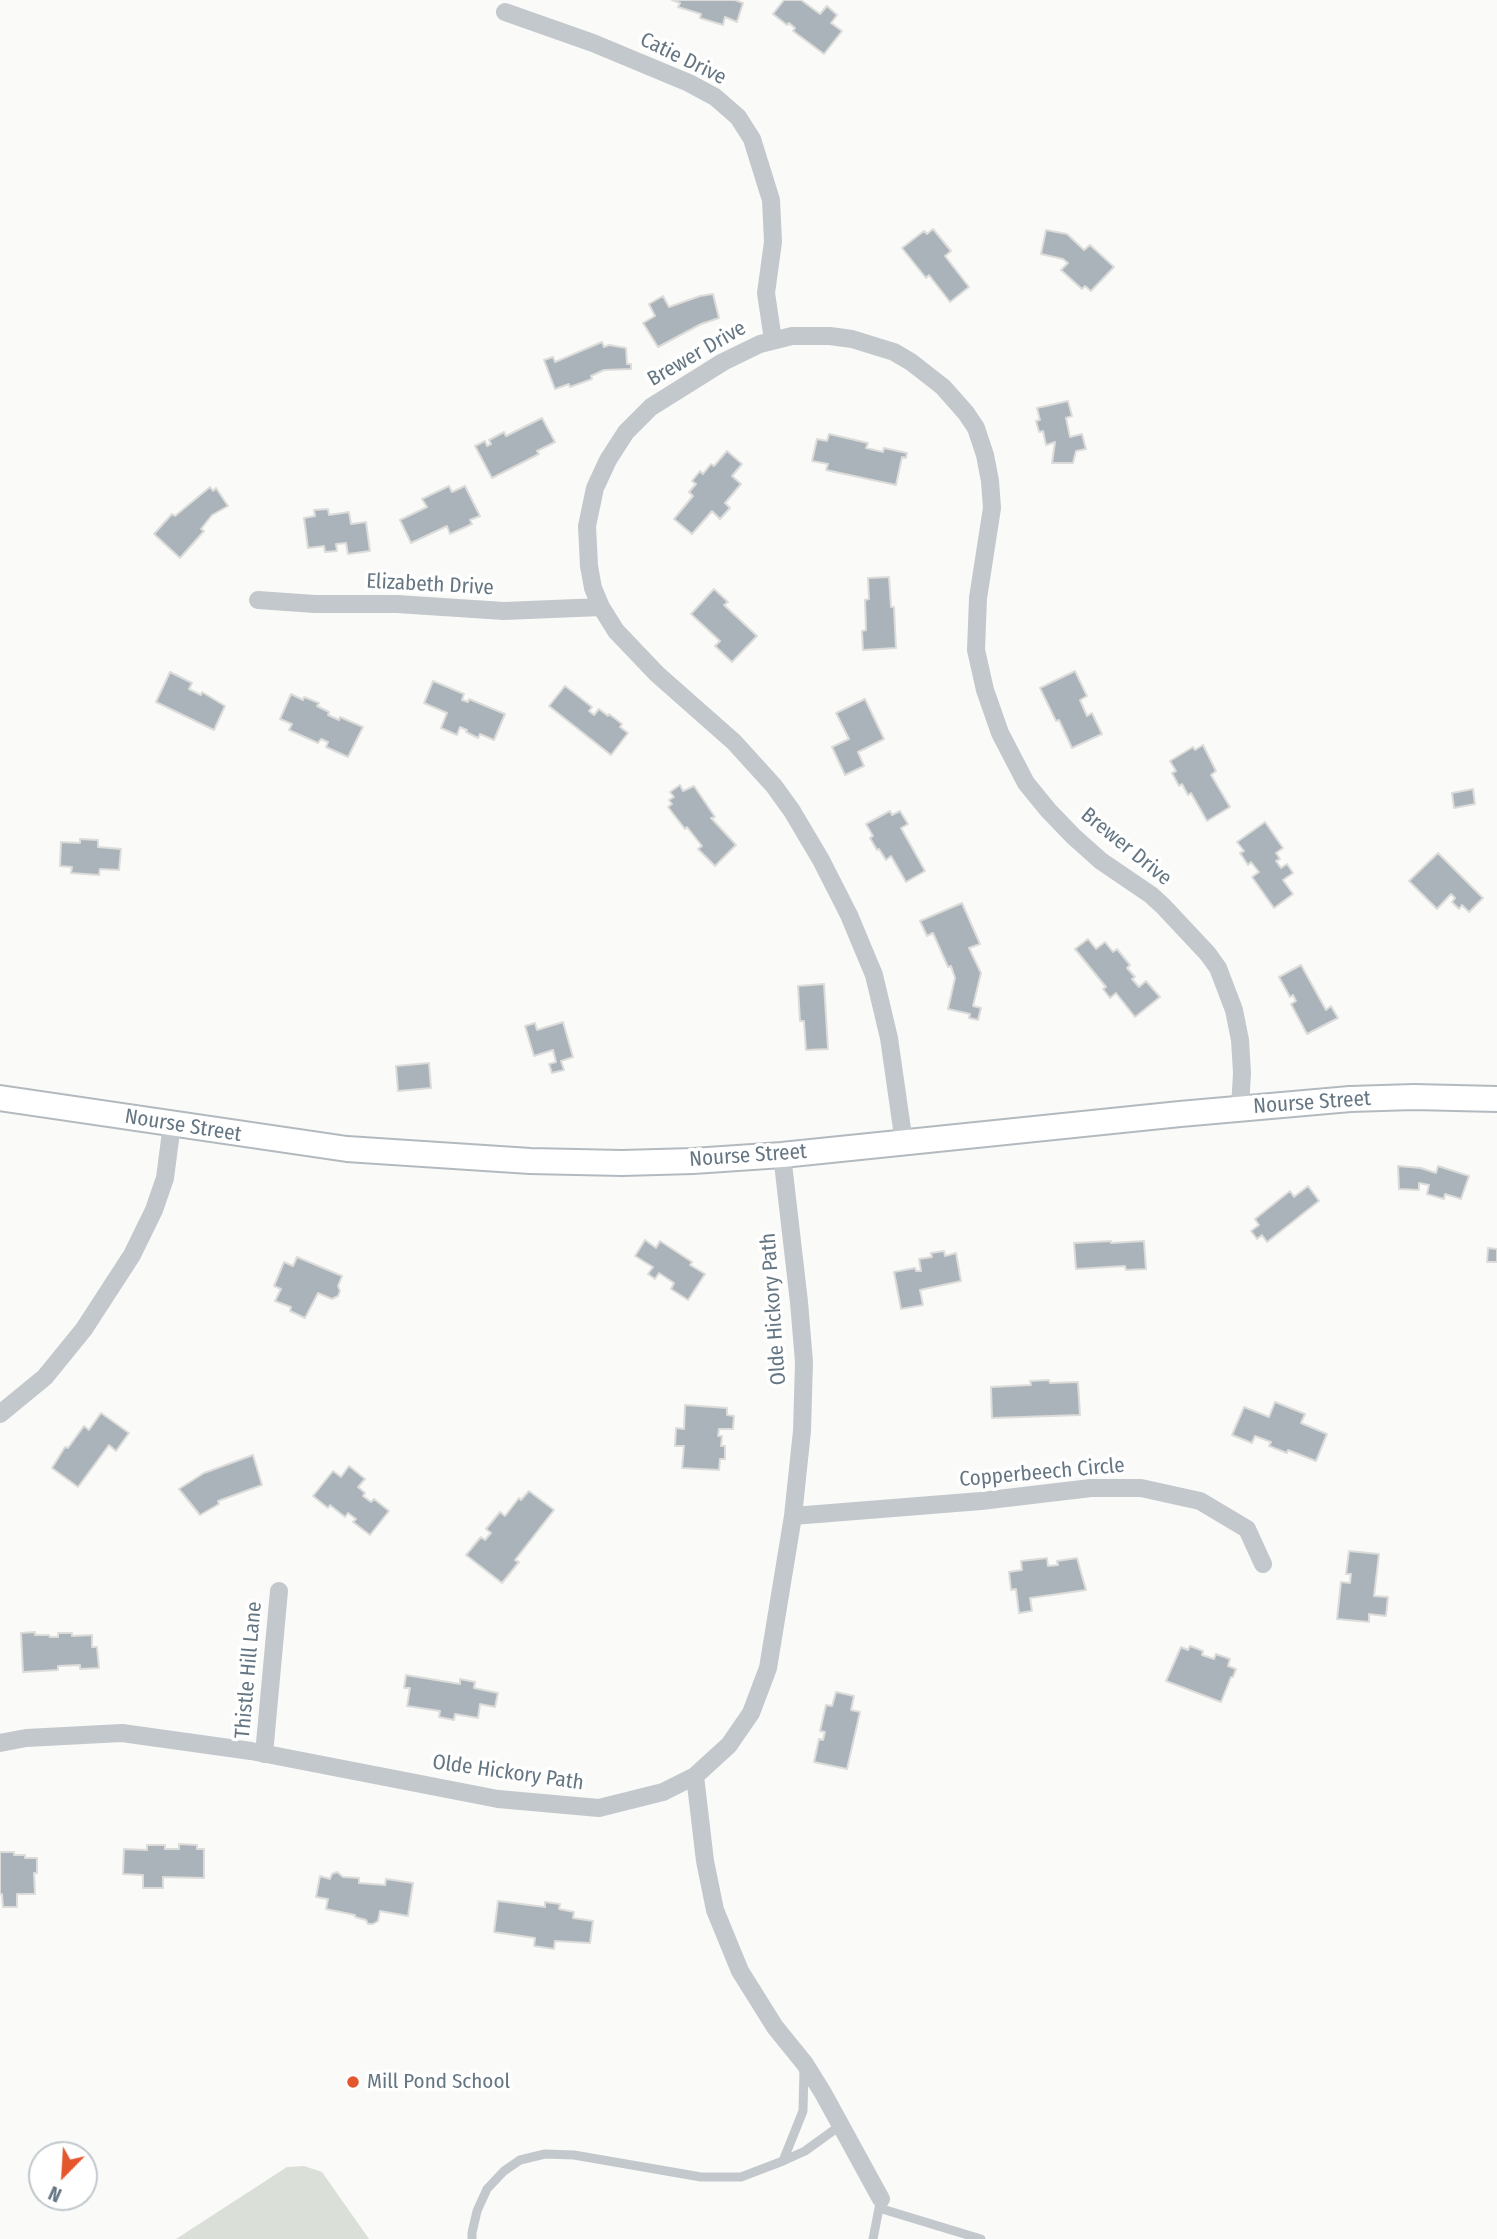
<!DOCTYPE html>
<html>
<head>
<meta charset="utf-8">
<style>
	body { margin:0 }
	#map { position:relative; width:1497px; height:2239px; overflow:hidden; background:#fafaf8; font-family:"Fira Sans Condensed",sans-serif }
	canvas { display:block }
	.north { position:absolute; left:28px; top:2141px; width:70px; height:70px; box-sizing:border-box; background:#fff; border:2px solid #c1c8cd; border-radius:50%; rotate:204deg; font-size:19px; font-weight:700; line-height:28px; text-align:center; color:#657683 }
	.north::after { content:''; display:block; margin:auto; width:24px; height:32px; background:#e4572e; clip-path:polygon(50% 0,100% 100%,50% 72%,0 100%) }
</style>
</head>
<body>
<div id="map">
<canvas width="1497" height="2239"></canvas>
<div class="north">N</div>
</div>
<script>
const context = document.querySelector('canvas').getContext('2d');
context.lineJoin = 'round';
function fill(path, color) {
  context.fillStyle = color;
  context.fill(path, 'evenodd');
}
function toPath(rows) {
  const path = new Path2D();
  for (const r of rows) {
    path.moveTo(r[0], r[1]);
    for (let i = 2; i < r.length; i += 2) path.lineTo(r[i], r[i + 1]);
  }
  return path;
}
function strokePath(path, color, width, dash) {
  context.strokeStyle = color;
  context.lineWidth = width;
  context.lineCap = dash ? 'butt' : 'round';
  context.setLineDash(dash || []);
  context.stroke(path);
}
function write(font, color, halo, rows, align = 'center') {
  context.font = font + ' "Fira Sans Condensed",sans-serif';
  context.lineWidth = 7;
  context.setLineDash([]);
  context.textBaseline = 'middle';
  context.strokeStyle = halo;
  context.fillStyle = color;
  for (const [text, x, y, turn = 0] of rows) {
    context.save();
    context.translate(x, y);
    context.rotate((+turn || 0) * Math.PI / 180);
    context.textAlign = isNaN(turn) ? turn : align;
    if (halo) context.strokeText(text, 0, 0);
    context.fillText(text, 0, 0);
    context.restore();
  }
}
const green = toPath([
	[304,2166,322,2172,369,2239,176,2239,287,2167]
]);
const building = toPath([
	[672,0,735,0,743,3,737,22,725,17,723,25,700,18,701,14,678,7,680,3,672,0],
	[784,0,801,0,820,14,827,6,837,15,831,23,842,31,824,54,793,31,795,28,789,23,787,25,773,14,784,0],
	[933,229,951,251,945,256,969,287,950,302,929,275,926,278,902,248,924,231,927,234,933,229],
	[1046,230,1067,234,1084,250,1090,245,1114,267,1091,291,1085,286,1082,289,1061,270,1068,263,1063,259,1041,254,1046,230],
	[713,294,719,318,701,324,658,347,643,323,655,316,649,304,663,296,669,307,700,296,713,294],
	[602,342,604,347,609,345,626,348,627,364,631,364,631,369,604,370,591,376,592,379,570,387,569,384,555,389,544,360,553,357,555,362,602,342],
	[1068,401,1072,416,1066,418,1070,437,1082,434,1086,449,1076,451,1073,463,1052,463,1055,442,1046,445,1043,431,1039,432,1036,421,1040,420,1037,408,1068,401],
	[542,418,555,442,537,451,539,454,492,478,475,446,485,441,487,446,491,444,489,440,504,432,506,436,542,418],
	[829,434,868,443,866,448,883,452,884,448,907,453,906,458,902,457,896,485,826,470,828,464,812,461,817,439,827,441,829,434],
	[727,451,742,464,732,476,741,484,725,503,730,508,720,519,712,511,692,534,674,519,693,496,689,492,696,484,692,481,700,471,703,474,711,464,714,466,727,451],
	[449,486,452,492,465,486,480,516,470,520,472,524,450,534,447,526,411,543,400,520,427,507,422,499,449,486],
	[210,487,213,491,216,488,228,506,212,515,201,529,204,531,180,558,154,534,172,514,175,516,210,487],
	[328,509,329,515,349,512,351,524,366,522,370,551,348,554,346,543,336,544,337,551,325,552,324,546,308,548,304,518,315,516,314,510,328,509],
	[889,577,891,607,894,607,896,648,863,650,862,631,866,630,865,600,869,599,868,578,889,577],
	[714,589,728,602,724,605,757,636,732,662,715,646,720,641,691,614,714,589],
	[1075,671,1087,696,1080,700,1087,716,1092,713,1102,734,1072,748,1059,720,1056,721,1040,688,1075,671],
	[170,672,192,683,189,689,201,695,202,692,225,706,214,730,156,702,170,672],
	[433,681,464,694,462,700,468,702,469,699,505,714,494,740,480,734,478,738,466,732,467,730,460,727,457,735,441,728,447,713,424,703,433,681],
	[565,686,592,707,589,711,594,715,599,709,608,716,609,714,622,724,620,727,628,733,611,755,549,706,565,686],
	[291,694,303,700,304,697,319,703,317,706,329,712,328,715,339,720,340,717,363,727,348,757,326,747,328,742,321,739,318,743,289,730,292,724,280,719,291,694],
	[865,699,884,739,858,752,864,766,845,775,832,747,849,739,836,713,865,699],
	[1203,745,1216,771,1211,775,1230,807,1207,821,1191,793,1188,795,1182,784,1179,786,1172,773,1176,771,1170,761,1193,747,1195,750,1203,745],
	[680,785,683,791,694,786,715,817,711,818,736,845,715,866,698,849,702,846,687,827,685,829,668,807,672,804,669,800,674,797,670,792,680,785],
	[1473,789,1475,804,1454,808,1452,793,1473,789],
	[890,811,892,815,900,811,908,824,901,828,925,871,906,882,891,856,886,860,879,849,877,850,870,838,873,836,866,824,890,811],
	[1265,822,1283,848,1276,853,1280,859,1276,861,1281,868,1287,864,1293,873,1283,880,1293,894,1274,908,1252,877,1259,872,1251,862,1248,865,1240,853,1244,851,1237,842,1265,822],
	[80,839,98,840,98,847,121,849,119,870,100,869,99,875,71,873,72,867,60,866,61,842,80,843,80,839],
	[1438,853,1483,898,1469,912,1462,905,1459,909,1452,902,1455,898,1451,894,1437,909,1409,881,1438,853],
	[962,903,980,944,969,948,981,973,973,1006,981,1008,978,1020,969,1018,970,1014,948,1009,955,978,951,966,948,967,933,933,927,936,920,921,962,903],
	[1088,939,1096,949,1105,942,1113,952,1117,949,1130,965,1127,968,1135,977,1132,979,1139,987,1146,981,1160,997,1135,1017,1116,993,1110,998,1103,989,1106,987,1075,949,1088,939],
	[1301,965,1326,1010,1331,1006,1338,1018,1307,1034,1291,1004,1296,1001,1293,995,1290,997,1279,977,1301,965],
	[824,984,828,1049,806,1050,804,1021,800,1021,798,986,824,984],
	[563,1022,573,1057,561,1061,564,1070,552,1073,549,1064,556,1062,553,1050,534,1056,525,1026,535,1023,537,1030,563,1022],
	[429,1063,431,1088,398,1091,396,1066,429,1063],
	[1398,1166,1421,1168,1436,1173,1438,1166,1469,1176,1461,1199,1445,1194,1444,1199,1427,1194,1429,1185,1419,1183,1419,1190,1399,1189,1398,1166],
	[1308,1186,1319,1201,1267,1242,1262,1235,1257,1239,1251,1231,1259,1225,1255,1219,1290,1191,1294,1197,1308,1186],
	[645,1240,656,1248,660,1241,692,1262,690,1265,705,1274,688,1300,671,1289,674,1283,659,1273,655,1279,648,1274,653,1267,635,1256,645,1240],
	[1111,1241,1111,1243,1144,1241,1146,1269,1126,1270,1125,1266,1076,1269,1074,1243,1111,1241],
	[1488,1248,1497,1249,1497,1262,1487,1262,1488,1248],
	[944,1251,945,1256,956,1253,961,1281,920,1290,923,1305,901,1309,894,1272,915,1268,916,1271,921,1271,919,1259,932,1257,931,1253,944,1251],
	[297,1257,342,1276,338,1286,340,1291,338,1296,332,1299,318,1293,305,1318,290,1311,291,1307,275,1301,281,1289,274,1286,284,1262,293,1266,297,1257],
	[1049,1380,1050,1383,1078,1382,1080,1415,992,1418,991,1387,1031,1385,1030,1381,1049,1380],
	[1275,1402,1305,1414,1301,1423,1327,1434,1316,1461,1288,1450,1287,1453,1269,1446,1271,1442,1255,1436,1252,1443,1232,1435,1244,1407,1269,1417,1275,1402],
	[685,1405,727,1408,727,1415,734,1416,733,1429,719,1429,718,1436,722,1436,721,1446,725,1446,725,1459,720,1459,719,1470,682,1468,684,1446,675,1446,676,1428,684,1429,685,1405],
	[101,1413,129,1433,116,1451,109,1445,78,1487,52,1468,65,1447,68,1448,84,1426,89,1430,101,1413],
	[253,1455,262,1485,218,1501,219,1504,200,1515,179,1489,204,1473,253,1455],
	[349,1466,365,1479,358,1487,365,1493,363,1496,371,1502,374,1499,389,1511,370,1535,353,1522,356,1519,348,1513,345,1517,330,1505,328,1508,313,1496,333,1471,341,1477,349,1466],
	[529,1491,554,1510,515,1560,519,1562,502,1583,466,1555,481,1537,485,1540,491,1533,486,1529,500,1512,505,1516,519,1498,521,1500,529,1491],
	[1349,1551,1379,1554,1374,1596,1388,1597,1386,1616,1369,1614,1369,1622,1337,1619,1341,1582,1350,1583,1351,1574,1346,1574,1349,1551],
	[1047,1558,1048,1566,1058,1565,1057,1561,1077,1558,1086,1590,1030,1598,1032,1611,1019,1613,1016,1589,1011,1590,1009,1572,1022,1570,1021,1561,1047,1558],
	[35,1632,35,1635,49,1635,50,1637,58,1637,58,1633,72,1633,72,1636,92,1635,92,1647,97,1647,99,1668,80,1669,80,1665,58,1666,58,1670,23,1672,21,1633,35,1632],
	[1190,1646,1203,1651,1202,1655,1214,1659,1216,1654,1230,1659,1228,1666,1236,1669,1233,1677,1231,1677,1221,1702,1166,1681,1181,1647,1188,1650,1190,1646],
	[406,1675,460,1684,460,1679,475,1682,474,1688,498,1693,495,1707,480,1704,478,1718,455,1714,454,1720,439,1717,440,1711,407,1706,410,1688,404,1688,406,1675],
	[836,1692,854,1696,851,1710,860,1712,847,1769,814,1762,819,1739,823,1740,825,1732,820,1731,826,1705,832,1706,836,1692],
	[179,1844,197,1845,197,1849,204,1849,204,1878,163,1877,163,1888,143,1888,143,1875,123,1874,124,1849,147,1850,147,1845,165,1845,165,1849,179,1849,179,1844],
	[0,1852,14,1852,14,1855,25,1855,25,1858,37,1858,37,1873,34,1873,35,1894,17,1894,17,1907,3,1907,2,1894,0,1894,0,1852],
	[337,1872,343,1877,359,1878,359,1883,385,1885,386,1879,413,1883,408,1916,380,1911,378,1921,373,1924,368,1924,366,1920,355,1917,355,1915,326,1909,328,1899,316,1897,320,1876,330,1879,332,1874,337,1872],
	[498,1901,545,1907,545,1902,560,1904,559,1909,574,1912,573,1918,593,1921,590,1943,555,1941,554,1949,534,1946,535,1938,494,1932,498,1901]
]);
const service = toPath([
	[783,2161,805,2151,841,2125],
	[879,2208,981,2239],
	[472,2239,472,2233,477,2211,487,2189,504,2171,520,2160,545,2154,574,2155,701,2177,741,2177,783,2161,803,2111,804,2069],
	[873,2239,880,2203]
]);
const minor = toPath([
	[505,12,593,43,689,83,715,97,738,117,752,139,771,200,773,242,766,293,773,340],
	[258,600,315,604,397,604,504,611,601,607],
	[904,1143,889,1038,874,975,849,915,821,860,792,811,774,786,734,742,657,674,616,631,601,607,593,588,589,566,587,526,595,488,608,460,626,432,651,407,723,362,760,344,792,336,830,336,852,339,894,352,911,362,943,387,966,413,976,428,985,455,990,481,992,508,978,598,976,650,985,690,1000,733,1026,783,1048,810,1073,836,1101,861,1151,895,1163,906,1208,954,1218,968,1234,1010,1240,1040,1242,1073,1240,1108],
	[0,1414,45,1377,84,1329,132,1255,154,1210,165,1178,172,1124],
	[793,1516,981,1501,1091,1488,1141,1488,1200,1501,1247,1529,1263,1564],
	[0,1743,26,1738,122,1733,251,1751,498,1799,599,1808,663,1792,695,1776,729,1745,751,1713,768,1668,793,1516,802,1431,804,1362,799,1302,782,1155],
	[264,1754,279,1591],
	[695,1776,705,1861,715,1910,740,1971,775,2027,805,2064,823,2093,881,2199]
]);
const secondary = toPath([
	[0,1098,347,1149,530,1161,622,1163,693,1161,782,1155,1180,1114,1350,1099,1414,1097,1497,1099]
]);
const markers = [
	[353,2082,7,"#e4572e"]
];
const streetNames = [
	["Catie Drive",683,59,26],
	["Brewer Drive",697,354,-30],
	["Elizabeth Drive",430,585,3],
	["Brewer Drive",1126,847,39],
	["Nourse Street",1312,1103,-4],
	["Nourse Street",183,1126,9],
	["Nourse Street",748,1156,-4],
	["Olde Hickory Path",774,1309,-94],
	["Copperbeech Circle",1042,1473,-5],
	["Thistle Hill Lane",249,1670,-85],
	["Olde Hickory Path",508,1773,8]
];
const poiNames = [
	["Mill Pond School",367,2082]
];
fill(green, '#dadfd7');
fill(building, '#aab3b9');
strokePath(building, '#dcdcda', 2);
strokePath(secondary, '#b3babf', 28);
strokePath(service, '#c3c8cc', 9);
strokePath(minor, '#c3c8cc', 18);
strokePath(secondary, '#fff', 24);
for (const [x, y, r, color] of markers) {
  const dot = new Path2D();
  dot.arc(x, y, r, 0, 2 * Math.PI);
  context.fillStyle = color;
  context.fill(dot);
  strokePath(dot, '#fff', 2.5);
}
write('21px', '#657683', '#fff', streetNames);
write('21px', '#657683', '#fff', poiNames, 'left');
</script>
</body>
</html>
